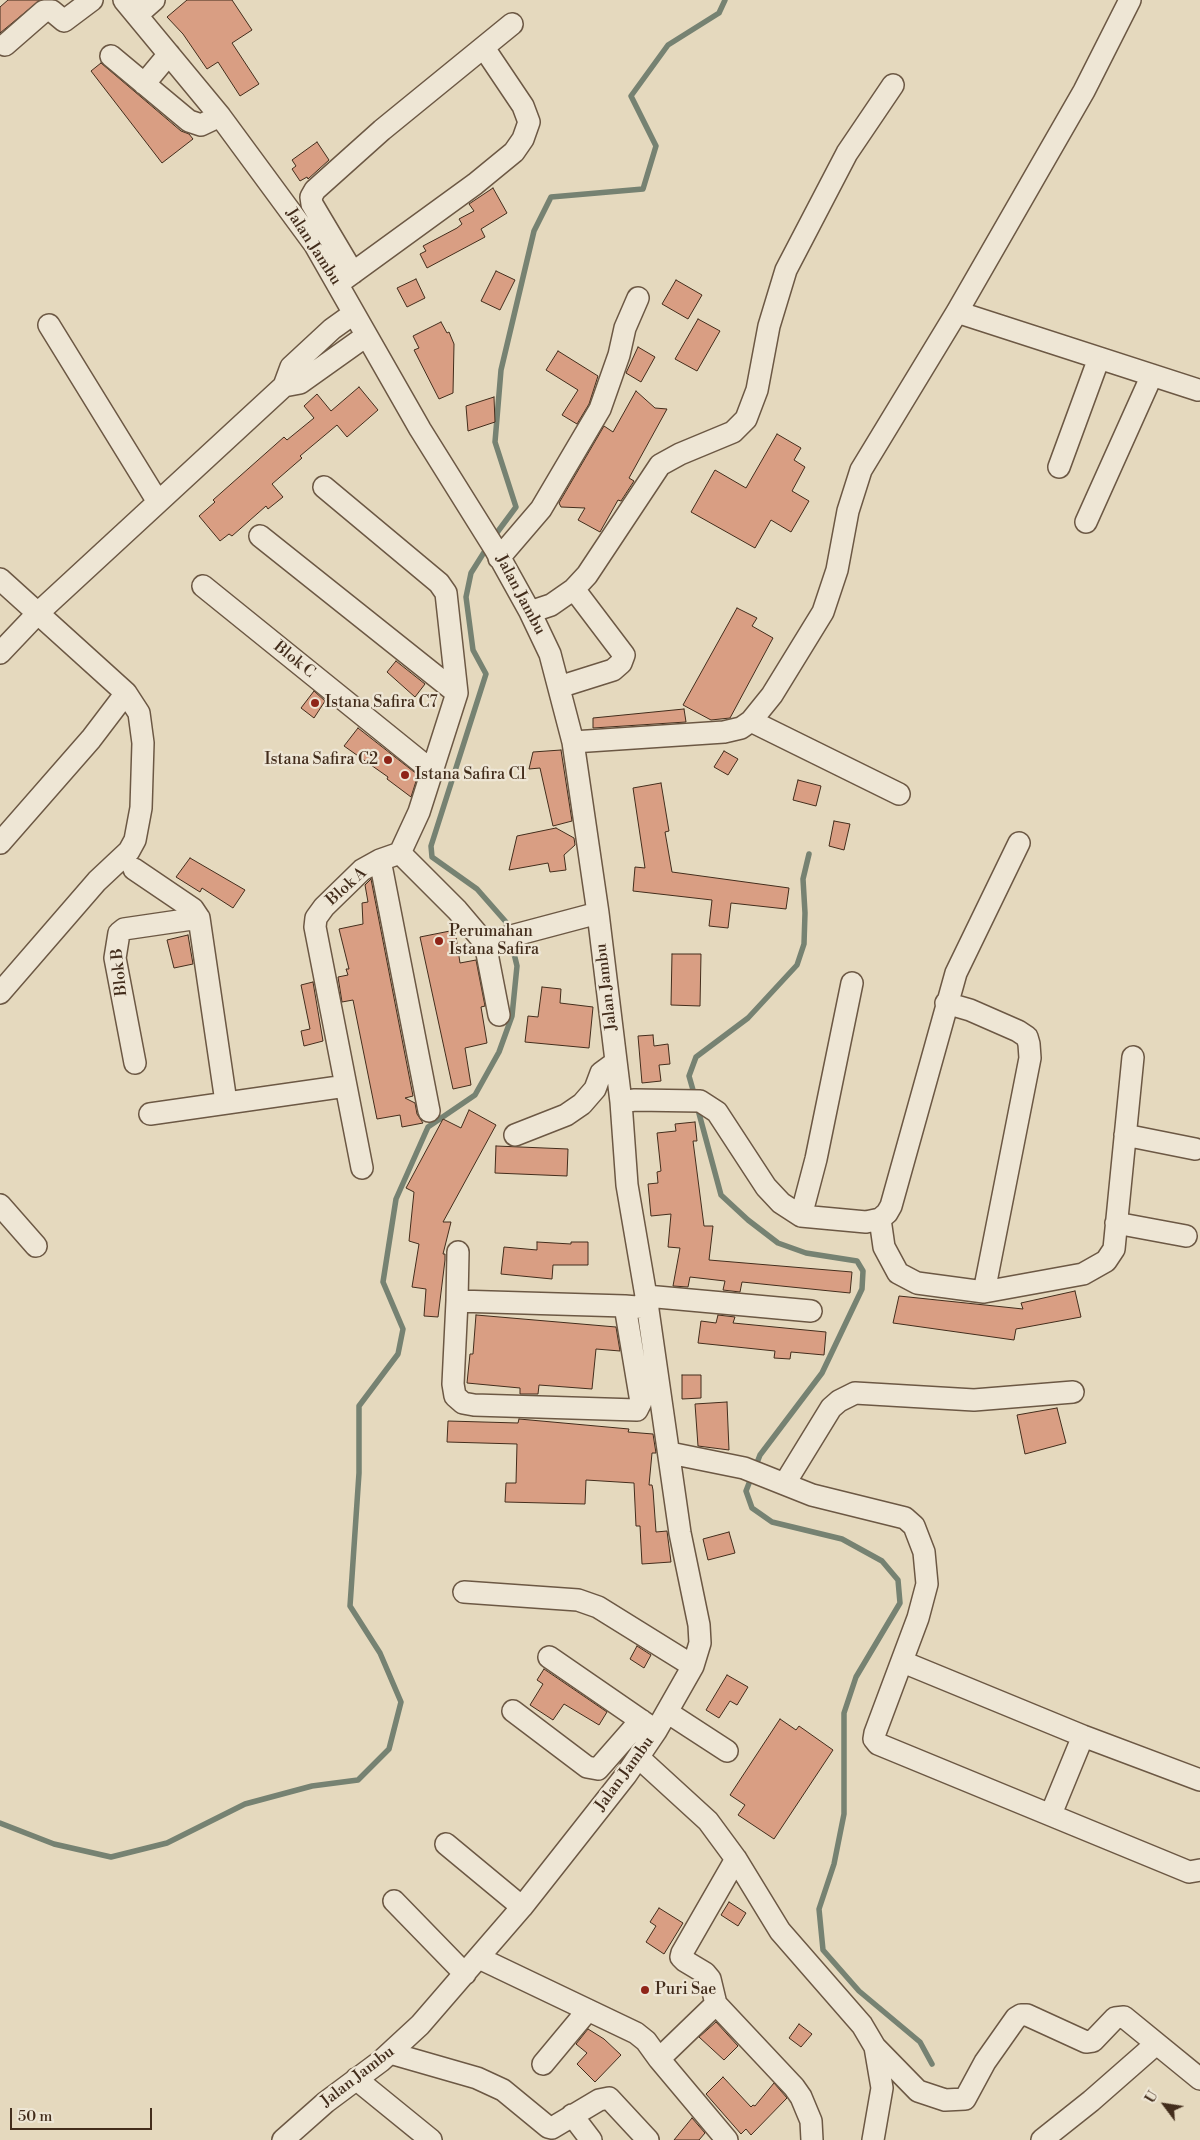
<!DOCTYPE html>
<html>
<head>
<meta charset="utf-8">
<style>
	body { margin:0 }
	#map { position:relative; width:1200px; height:2140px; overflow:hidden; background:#e5d9be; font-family:"Libre Bodoni",serif }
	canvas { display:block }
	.north { position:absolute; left:1140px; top:2080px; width:50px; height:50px; -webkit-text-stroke:4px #eee6d5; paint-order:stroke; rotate:301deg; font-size:14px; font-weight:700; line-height:20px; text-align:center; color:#432d1c }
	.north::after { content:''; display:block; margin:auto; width:18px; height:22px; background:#432d1c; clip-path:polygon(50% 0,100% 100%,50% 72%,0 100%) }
	.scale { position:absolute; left:10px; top:2108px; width:142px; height:22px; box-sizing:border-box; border:2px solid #432d1c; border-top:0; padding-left:6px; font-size:15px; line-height:18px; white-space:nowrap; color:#432d1c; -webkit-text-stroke:4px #eee6d5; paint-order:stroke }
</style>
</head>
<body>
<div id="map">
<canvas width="1200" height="2140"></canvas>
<div class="north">U</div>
<div class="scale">50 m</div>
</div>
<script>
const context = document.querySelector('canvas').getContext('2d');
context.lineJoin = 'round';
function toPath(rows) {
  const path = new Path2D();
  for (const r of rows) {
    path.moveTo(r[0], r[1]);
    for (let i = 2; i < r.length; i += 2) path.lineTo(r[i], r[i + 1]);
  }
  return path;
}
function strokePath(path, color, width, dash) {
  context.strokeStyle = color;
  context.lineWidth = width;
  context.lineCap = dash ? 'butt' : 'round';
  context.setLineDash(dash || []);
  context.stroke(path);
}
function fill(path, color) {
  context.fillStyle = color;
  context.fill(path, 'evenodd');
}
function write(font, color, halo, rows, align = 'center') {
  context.font = font + ' "Libre Bodoni",serif';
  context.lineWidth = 4.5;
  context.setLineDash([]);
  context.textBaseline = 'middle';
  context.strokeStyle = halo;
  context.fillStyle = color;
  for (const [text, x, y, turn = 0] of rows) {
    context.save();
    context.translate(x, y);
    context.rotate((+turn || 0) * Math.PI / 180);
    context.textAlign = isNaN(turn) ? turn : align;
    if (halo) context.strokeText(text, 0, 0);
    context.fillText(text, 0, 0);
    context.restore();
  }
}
const stream = toPath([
	[493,538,516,507,495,442,501,370,534,231,551,197,643,189,656,146,631,96,668,45,719,13,725,0],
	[488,546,471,573,466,597,473,650,486,674,431,846,432,857,477,889,506,922,509,932],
	[695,1097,689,1076,696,1057,748,1018,797,965,804,944,805,913,803,879,809,854],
	[697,1106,721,1195,748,1220,778,1243,806,1253,857,1261,863,1271,862,1289,822,1373,760,1455,746,1491,752,1508,772,1522,842,1539,882,1561,898,1580,900,1603,856,1677,844,1713,844,1814,834,1864,819,1909,823,1950,859,1991,920,2042,932,2064],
	[0,1823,54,1844,111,1857,167,1843,245,1804,312,1786,358,1780,389,1749,401,1702,380,1653,350,1606,359,1473,359,1406,398,1354,403,1329,383,1282,396,1199,428,1127,475,1095,499,1052,512,1016,517,966,511,941]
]);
const building = toPath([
	[8,0,40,0,0,33,0,7,8,0],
	[187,0,232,0,252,30,232,43,259,84,240,96,218,62,207,69,183,34,167,17,187,0],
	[101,63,181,131,189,134,193,139,162,163,91,71,101,63],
	[317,142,329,160,308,179,307,177,300,181,292,169,296,166,292,160,317,142],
	[493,188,507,213,481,229,485,237,427,268,420,254,426,251,423,246,457,228,462,224,459,219,474,211,469,204,493,188],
	[496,271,515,280,500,310,481,301,496,271],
	[416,279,425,298,407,307,397,288,416,279],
	[676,280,702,295,688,319,662,304,676,280],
	[698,319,720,331,697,371,675,359,698,319],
	[441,322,447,333,449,332,454,344,453,393,439,399,414,350,419,348,413,336,441,322],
	[638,347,655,357,641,382,626,373,638,347],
	[558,351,598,376,589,404,577,424,562,415,578,390,546,370,558,351],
	[359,387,378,410,347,437,337,425,300,456,302,458,272,484,283,497,268,509,266,506,232,536,229,534,220,541,199,516,215,502,213,500,284,437,287,440,314,418,304,406,317,394,331,411,359,387],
	[636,391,655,408,667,409,629,478,634,481,621,501,618,500,600,532,578,520,585,508,561,507,559,503,604,426,613,432,636,391],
	[494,397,495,422,468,431,466,406,494,397],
	[777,434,801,448,794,460,805,467,792,491,809,501,791,532,771,520,755,548,691,512,715,470,746,488,777,434],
	[737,608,757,618,752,626,773,638,730,718,711,720,683,705,737,608],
	[396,661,425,684,415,697,387,672,396,661],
	[314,691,325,701,314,718,301,708,314,691],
	[684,709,686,722,593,728,593,718,684,709],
	[358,728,418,775,411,797,387,779,388,777,344,746,358,728],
	[561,750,572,821,553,826,540,768,529,769,533,752,561,750],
	[724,751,738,759,728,775,714,767,724,751],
	[798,780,821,786,816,806,793,800,798,780],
	[661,783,669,831,665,832,672,872,789,888,786,909,731,903,728,928,709,926,712,900,633,891,635,867,645,868,633,788,661,783],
	[834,821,850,824,844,850,829,846,834,821],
	[556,828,574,838,575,845,564,855,566,870,550,872,548,863,509,870,517,836,556,828],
	[190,858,245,890,233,908,202,888,200,892,176,877,190,858],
	[371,879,413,1096,405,1098,415,1103,417,1114,423,1123,402,1127,400,1115,377,1119,353,1000,342,1002,338,977,348,975,346,969,349,969,339,929,363,924,362,903,368,902,365,885,371,879],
	[455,930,460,963,476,960,485,1006,481,1007,487,1043,465,1048,471,1085,453,1089,420,937,455,930],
	[188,935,193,964,174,968,167,940,188,935],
	[672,954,701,954,700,1006,671,1005,672,954],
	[313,982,323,1041,304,1046,301,1031,310,1029,301,985,313,982],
	[542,987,561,989,560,1003,593,1007,589,1048,525,1042,528,1016,538,1017,542,987],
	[653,1035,654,1046,668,1044,670,1064,659,1065,661,1081,642,1083,638,1036,653,1035],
	[469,1110,496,1125,443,1222,451,1222,443,1254,445,1254,445,1260,438,1317,424,1316,426,1289,412,1287,419,1244,409,1241,414,1192,406,1188,443,1119,461,1128,469,1110],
	[695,1122,697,1141,693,1141,704,1226,713,1226,709,1260,852,1272,850,1293,742,1282,740,1292,723,1290,725,1281,690,1277,688,1287,673,1286,680,1248,668,1247,671,1214,651,1216,648,1184,658,1183,657,1172,661,1171,657,1133,676,1131,675,1124,695,1122],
	[496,1146,568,1149,567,1176,495,1173,496,1146],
	[537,1242,571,1244,571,1242,588,1242,588,1265,553,1265,552,1279,501,1274,504,1247,537,1250,537,1242],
	[1075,1291,1081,1317,1016,1329,1014,1340,893,1323,899,1296,1023,1309,1021,1303,1075,1291],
	[476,1315,616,1327,620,1351,596,1349,592,1389,539,1385,538,1394,520,1394,520,1388,467,1383,470,1354,473,1354,476,1315],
	[718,1315,735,1317,733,1323,826,1332,824,1355,791,1352,790,1359,774,1358,775,1351,698,1343,701,1321,716,1323,718,1315],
	[682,1375,701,1375,701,1398,682,1399,682,1375],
	[727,1402,729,1450,698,1446,695,1404,727,1402],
	[1057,1408,1066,1443,1025,1454,1017,1415,1057,1408],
	[519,1419,629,1429,628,1432,653,1434,656,1453,652,1453,649,1485,652,1485,653,1490,656,1532,667,1531,671,1562,642,1564,640,1526,636,1526,634,1483,586,1480,585,1504,505,1502,506,1483,516,1483,517,1444,447,1442,448,1421,518,1423,519,1419],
	[729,1532,735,1553,708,1560,703,1539,729,1532],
	[637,1646,651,1655,644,1668,630,1659,637,1646],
	[544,1669,607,1712,599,1725,564,1704,553,1720,530,1705,543,1684,537,1680,544,1669],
	[727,1675,748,1687,737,1705,730,1701,719,1718,706,1710,727,1675],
	[780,1719,796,1730,799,1726,833,1750,774,1839,738,1815,745,1805,730,1795,780,1719],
	[729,1902,746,1913,738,1926,721,1915,729,1902],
	[659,1908,683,1923,664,1954,646,1942,656,1926,650,1922,659,1908],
	[716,2022,738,2046,724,2060,699,2037,716,2022],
	[799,2024,812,2034,801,2047,789,2038,799,2024],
	[588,2029,604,2039,621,2055,595,2082,577,2064,587,2053,576,2044,588,2029],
	[723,2077,751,2107,753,2105,755,2106,774,2083,787,2098,751,2135,746,2129,741,2134,706,2094,723,2077],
	[692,2118,705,2133,699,2140,674,2140,692,2118]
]);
const minor = toPath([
	[124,0,220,116,315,245,420,429,495,549,530,612,550,654,573,742,598,913,621,1102,627,1185,646,1296,680,1533,699,1625,700,1643,693,1666,656,1731,626,1775,522,1907,420,2025,381,2061,326,2102,283,2140],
	[137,15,154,0],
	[5,45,44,11,52,11,64,21,92,0],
	[111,56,189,121,201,125,220,116],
	[144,84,169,54],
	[353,273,312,204,311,197,315,190,382,130,512,24],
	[343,280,475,184,514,152,523,139,529,122,523,106,484,48],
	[957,312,1198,390],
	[49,325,158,502],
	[284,386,300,383,366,336],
	[1059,467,1099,358],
	[324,487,439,583,446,593,457,693,419,812,400,853],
	[1086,522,1152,375],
	[260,536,457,693],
	[499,558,541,509,600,409,619,355,625,328,638,298],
	[0,579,126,693,91,739,0,843],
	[203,586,432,771],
	[530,612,551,605,574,589,587,575,660,465,680,454,733,432,746,419,757,390,769,326,786,270,847,153,893,85],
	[0,653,38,613,284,386,291,367,332,329,353,314],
	[559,687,613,670,621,663,624,655,574,589],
	[751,721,899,794],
	[573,742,724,732,741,728,751,721,772,695,823,612,837,570,848,511,861,470,957,312,1084,91,1130,0],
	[380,860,429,1111],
	[134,869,193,909,199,918],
	[485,943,598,913],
	[0,993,97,881,129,851,135,840,141,808,143,743,139,713,126,693],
	[946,1003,970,1010,1018,1031,1027,1037,1029,1044,1030,1058,984,1292],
	[135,1063,115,958,119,933,124,929,199,918,226,1102],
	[621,1102,635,1100,700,1101,717,1112,766,1187,781,1203,801,1216,866,1222,880,1219,887,1213,891,1206,956,973,1019,843],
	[150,1114,346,1086],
	[515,1135,566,1115,582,1104,595,1089,601,1073,616,1062],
	[1125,1135,1195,1149],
	[362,1168,315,927,316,918,324,907,362,870,380,860,400,853,457,910,485,943,499,1015],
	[0,1205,36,1246],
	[801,1216,816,1159,852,983],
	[880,1219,884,1247,898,1273,917,1283,984,1292,1083,1274,1106,1261,1114,1249,1133,1057],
	[1116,1223,1186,1236],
	[646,1296,811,1311],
	[457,1301,458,1252],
	[625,1306,641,1402,637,1410,474,1405,463,1403,455,1396,453,1384,457,1301,625,1306,648,1308],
	[670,1453,744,1468,812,1495,905,1518,914,1526,924,1552,927,1584,918,1618,875,1733,874,1739,878,1744,1189,1872,1200,1870],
	[785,1483,831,1408,839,1401,855,1393,974,1400,1073,1392],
	[464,1592,578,1600,598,1607,693,1666],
	[549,1657,652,1728],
	[903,1662,1083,1736,1200,1780],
	[513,1711,587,1767,598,1769,641,1720],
	[667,1712,727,1751],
	[638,1757,708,1821,736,1859,780,1931,862,2025,875,2047,882,2088,873,2140],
	[1051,1814,1083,1736],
	[446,1844,522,1907],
	[394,1901,465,1974],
	[479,1958,636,2033,646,2041,659,2059,727,2140],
	[716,2004,794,2087,801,2097,811,2121,812,2140],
	[875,2047,918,2091,945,2100,965,2099,985,2062,1016,2018,1021,2015,1027,2015,1086,2042,1093,2041,1115,2018,1124,2017,1200,2079],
	[390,2053,477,2078,503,2090,548,2127,552,2128,599,2100,609,2098,648,2140],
	[659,2059,716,2004,710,1979,705,1973,685,1961,681,1957,682,1953,736,1859],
	[543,2064,588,2010],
	[356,2079,431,2140],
	[572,2115,591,2140],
	[1042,2140,1091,2101,1156,2044]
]);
const markers = [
	[315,703,5,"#8f2418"],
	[388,760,5,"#8f2418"],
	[405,775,5,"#8f2418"],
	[439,941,5,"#8f2418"],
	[645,1990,5,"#8f2418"]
];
const streetNames = [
	["Jalan Jambu",313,247,57],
	["Jalan Jambu",520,595,62],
	["Blok C",294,660,39],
	["Blok A",347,887,-42],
	["Blok B",120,972,-96],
	["Jalan Jambu",607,987,-97],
	["Jalan Jambu",625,1774,-54],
	["Jalan Jambu",358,2077,-38]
];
const poiNames = [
	["Istana Safira C7",325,703],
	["Istana Safira C2",378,760,"right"],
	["Istana Safira C1",415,775],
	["Perumahan",449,932],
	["Istana Safira",449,950],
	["Puri Sae",655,1990]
];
strokePath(stream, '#768272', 5.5);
fill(building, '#d99e83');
strokePath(building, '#432d1c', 1);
strokePath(minor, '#6c5844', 24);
strokePath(minor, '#eee6d5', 21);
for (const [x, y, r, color] of markers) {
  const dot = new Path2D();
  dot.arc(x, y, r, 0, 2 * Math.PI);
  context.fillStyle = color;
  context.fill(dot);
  strokePath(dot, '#eee6d5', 2);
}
write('16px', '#432d1c', '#eee6d5', streetNames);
write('16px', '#432d1c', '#eee6d5', poiNames, 'left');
</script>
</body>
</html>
